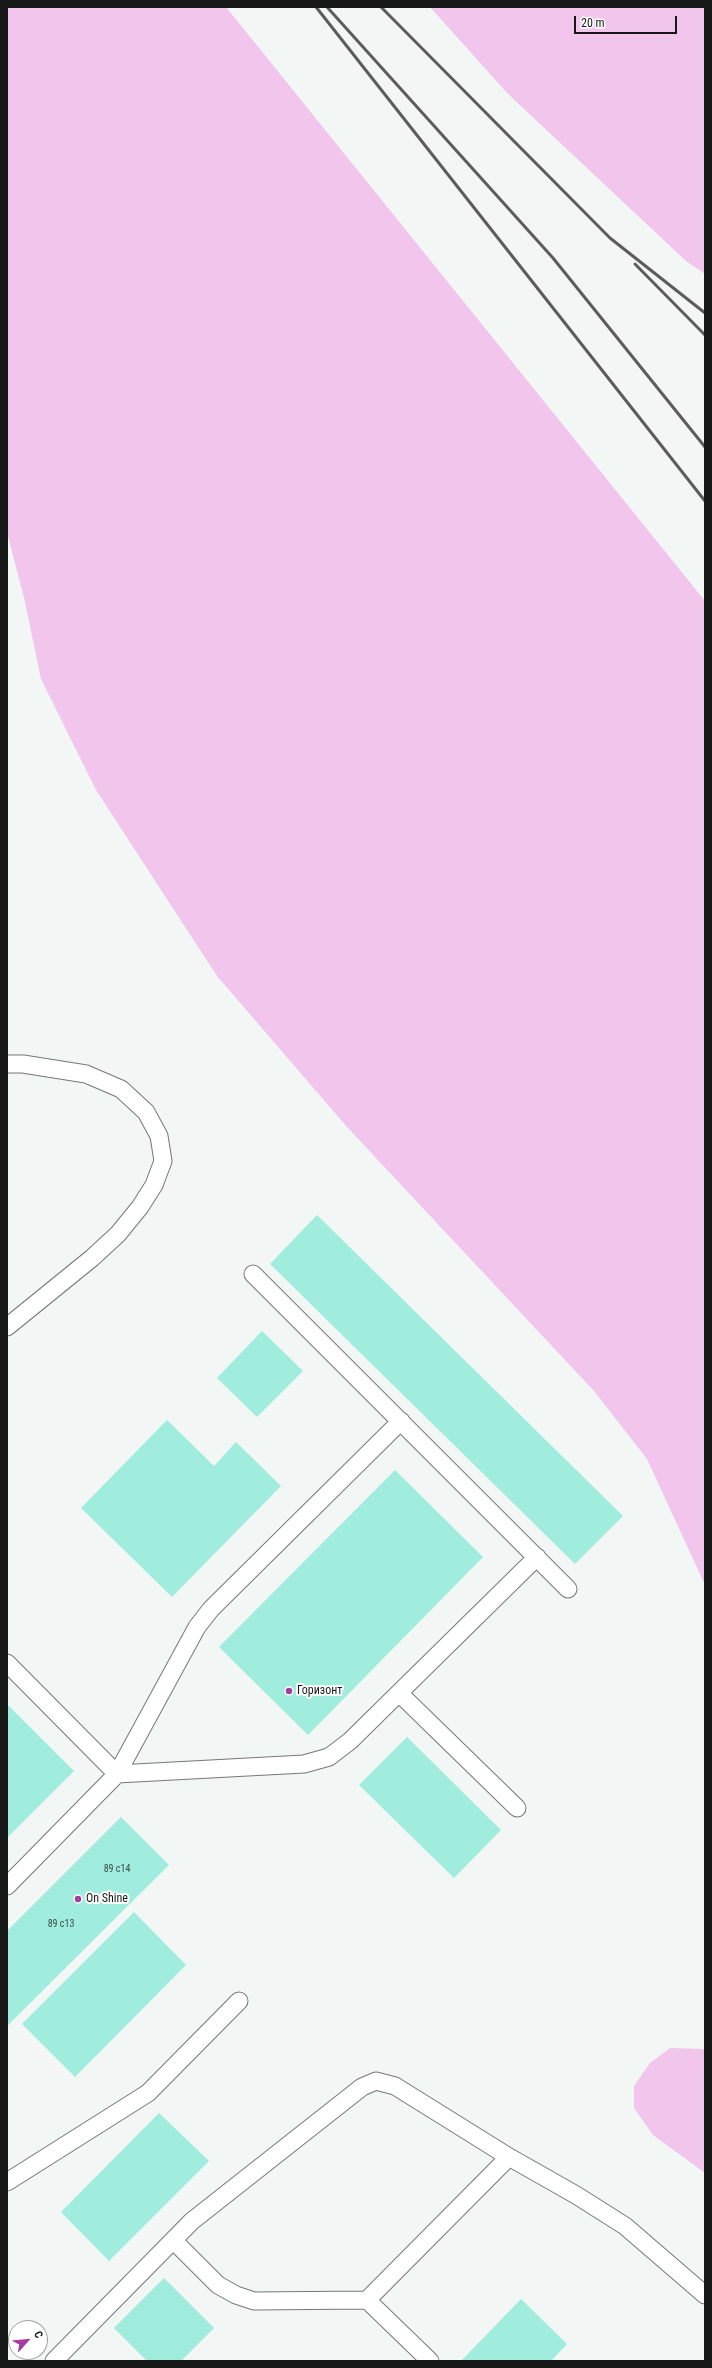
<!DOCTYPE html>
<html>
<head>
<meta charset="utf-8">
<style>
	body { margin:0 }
	#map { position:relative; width:712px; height:2368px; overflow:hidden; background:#f2f7f6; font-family:"Roboto Condensed",sans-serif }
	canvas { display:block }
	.frame { position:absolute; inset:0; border:8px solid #161817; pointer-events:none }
	.north { position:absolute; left:8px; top:2320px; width:40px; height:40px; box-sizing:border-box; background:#fff; border:1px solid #a2a3a2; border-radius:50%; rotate:63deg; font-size:11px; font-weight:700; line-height:16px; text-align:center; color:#161817 }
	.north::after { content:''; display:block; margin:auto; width:14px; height:18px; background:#a53da0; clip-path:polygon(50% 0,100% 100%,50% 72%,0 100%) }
	.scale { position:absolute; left:574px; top:16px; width:103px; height:18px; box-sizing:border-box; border:2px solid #161817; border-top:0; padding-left:5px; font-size:12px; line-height:14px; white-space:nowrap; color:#161817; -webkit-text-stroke:3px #fff; paint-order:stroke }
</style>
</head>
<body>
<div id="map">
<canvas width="712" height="2368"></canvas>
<div class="frame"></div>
<div class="north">С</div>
<div class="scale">20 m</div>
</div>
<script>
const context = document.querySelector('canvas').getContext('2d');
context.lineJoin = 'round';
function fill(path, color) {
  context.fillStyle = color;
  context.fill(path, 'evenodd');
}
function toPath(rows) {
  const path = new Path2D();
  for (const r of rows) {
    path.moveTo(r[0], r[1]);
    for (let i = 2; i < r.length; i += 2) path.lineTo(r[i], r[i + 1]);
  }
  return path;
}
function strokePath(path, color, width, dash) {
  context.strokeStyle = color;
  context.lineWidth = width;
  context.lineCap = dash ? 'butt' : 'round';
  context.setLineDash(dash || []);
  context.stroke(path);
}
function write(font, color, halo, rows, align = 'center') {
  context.font = font + ' "Roboto Condensed",sans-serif';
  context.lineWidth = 4;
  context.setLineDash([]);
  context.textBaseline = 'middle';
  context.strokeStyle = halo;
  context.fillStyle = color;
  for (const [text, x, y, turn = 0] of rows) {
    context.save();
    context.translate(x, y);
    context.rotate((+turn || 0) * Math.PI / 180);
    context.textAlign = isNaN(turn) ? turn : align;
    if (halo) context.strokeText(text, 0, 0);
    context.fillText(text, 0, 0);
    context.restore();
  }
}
const green = toPath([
	[7,7,226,7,705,601,705,1585,647,1459,594,1391,347,1127,217,976,96,790,41,679,25,602,7,532],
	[430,7,705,7,705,274,686,261,507,93],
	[670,2048,705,2049,705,2173,653,2135,634,2108,634,2086,650,2063]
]);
const building = toPath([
	[317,1215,623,1516,575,1564,270,1264],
	[262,1331,303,1371,257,1417,217,1378],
	[167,1420,214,1466,236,1442,281,1486,172,1597,81,1508],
	[395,1470,483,1557,308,1735,219,1647],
	[7,1704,74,1771,7,1838],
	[407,1737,501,1830,454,1878,359,1785],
	[121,1817,169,1865,7,2026,7,1931],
	[134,1912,186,1965,75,2077,22,2024],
	[159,2113,209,2161,109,2261,61,2212],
	[164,2278,214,2328,181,2361,147,2361,114,2328],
	[521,2299,567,2344,551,2361,461,2361]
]);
const lane = toPath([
	[7,1064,23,1064,86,1074,121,1089,146,1112,159,1136,163,1161,154,1185,140,1207,118,1234,92,1258,7,1327],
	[253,1274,568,1589],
	[7,1663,117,1774,304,1764,329,1757,350,1741,537,1557],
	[399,1693,517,1808],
	[7,1886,117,1774,197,1627,211,1609,401,1421],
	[7,2182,148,2093,239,2001],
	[173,2240,218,2285,236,2295,254,2301,367,2300,509,2157,576,2195,625,2226,705,2295],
	[367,2300,430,2361],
	[54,2361,192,2221,362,2087,376,2081,395,2086,509,2157]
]);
const rail = toPath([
	[316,7,705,501],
	[327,7,553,258,705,447],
	[381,7,610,238,705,313],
	[635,264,705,335]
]);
const markers = [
	[289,1691,4,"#a53da0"],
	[78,1899,4,"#a53da0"]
];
const numberNames = [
	["89 с14",117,1869],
	["89 с13",61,1924]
];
const poiNames = [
	["Горизонт",297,1691],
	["On Shine",86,1899]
];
fill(green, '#f1c5ec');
fill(building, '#a0ecdd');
strokePath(lane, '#747877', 19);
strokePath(lane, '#fff', 17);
strokePath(rail, '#5a5d5c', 3);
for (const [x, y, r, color] of markers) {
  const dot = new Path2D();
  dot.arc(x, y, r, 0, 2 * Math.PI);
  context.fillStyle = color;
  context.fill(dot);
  strokePath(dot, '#fff', 1.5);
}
write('10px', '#384d48', null, numberNames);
write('12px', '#161817', '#fff', poiNames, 'left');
</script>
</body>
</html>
